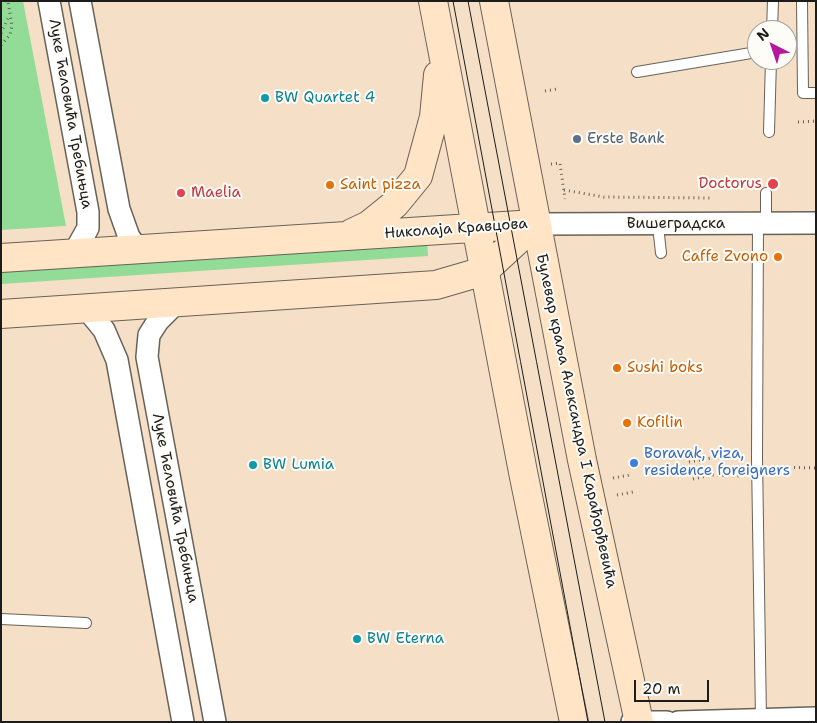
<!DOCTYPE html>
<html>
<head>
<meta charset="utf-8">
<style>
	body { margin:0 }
	#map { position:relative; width:817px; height:723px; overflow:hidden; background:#f5e0c7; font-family:"Shantell Sans",sans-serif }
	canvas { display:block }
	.frame { position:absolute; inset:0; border:2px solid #1c1c1c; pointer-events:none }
	.north { position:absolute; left:747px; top:20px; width:50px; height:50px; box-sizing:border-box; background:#fdfcf7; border:1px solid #a3a29f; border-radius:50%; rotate:319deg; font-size:14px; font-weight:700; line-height:20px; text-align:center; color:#1c1c1c }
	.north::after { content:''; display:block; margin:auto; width:18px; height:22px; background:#b5179e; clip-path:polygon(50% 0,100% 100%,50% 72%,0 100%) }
	.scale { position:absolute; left:634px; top:680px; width:75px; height:22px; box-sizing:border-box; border:2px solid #1c1c1c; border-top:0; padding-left:6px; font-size:15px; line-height:18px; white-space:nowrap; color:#1c1c1c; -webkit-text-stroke:4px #fdfcf7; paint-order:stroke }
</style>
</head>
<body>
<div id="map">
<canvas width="817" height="723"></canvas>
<div class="frame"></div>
<div class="north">N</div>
<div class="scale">20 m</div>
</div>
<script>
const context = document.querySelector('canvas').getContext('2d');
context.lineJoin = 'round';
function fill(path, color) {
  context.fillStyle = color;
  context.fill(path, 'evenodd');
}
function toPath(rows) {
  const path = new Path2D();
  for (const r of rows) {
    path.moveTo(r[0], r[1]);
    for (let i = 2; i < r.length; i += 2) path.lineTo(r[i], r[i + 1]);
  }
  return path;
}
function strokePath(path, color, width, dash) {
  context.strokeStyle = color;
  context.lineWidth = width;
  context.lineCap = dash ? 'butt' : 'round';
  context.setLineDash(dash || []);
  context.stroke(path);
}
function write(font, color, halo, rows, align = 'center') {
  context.font = font + ' "Shantell Sans",sans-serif';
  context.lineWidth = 4;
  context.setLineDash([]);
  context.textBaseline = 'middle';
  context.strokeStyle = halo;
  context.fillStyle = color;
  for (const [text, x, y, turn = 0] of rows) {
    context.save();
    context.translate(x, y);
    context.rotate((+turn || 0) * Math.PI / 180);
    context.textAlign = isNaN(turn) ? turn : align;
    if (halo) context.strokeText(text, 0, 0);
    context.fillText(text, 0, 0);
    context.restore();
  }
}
const green = toPath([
	[1,1,23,1,66,226,1,230],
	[427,240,428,256,1,284,1,268]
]);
const path = toPath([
	[1,33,9,16],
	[1,45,10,35,12,26,8,1],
	[545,91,557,89],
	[798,122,816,121],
	[551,164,560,163,565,199],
	[564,190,604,197,713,198],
	[689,462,711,458,741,458],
	[774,467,816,468],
	[613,478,630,475],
	[693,479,711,475,741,476],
	[617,495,633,492]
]);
const lane = toPath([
	[802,1,803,93,816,93],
	[772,30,773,1],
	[637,72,757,52],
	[769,132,771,60],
	[758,223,757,458,761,720],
	[766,223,766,193],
	[659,235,661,253],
	[1,619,86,623]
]);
const street = toPath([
	[49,1,88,212,88,228,74,253],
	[80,1,119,209,129,237,138,249],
	[535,224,816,223],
	[176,303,158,321,149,335,147,357,215,722],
	[86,308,104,330,117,360,183,722],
	[632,722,667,722],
	[678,722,816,718]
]);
const secondary = toPath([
	[433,1,523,472,574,722],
	[494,1,582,460,639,722],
	[352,233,369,225,395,204,418,176,434,117,438,75],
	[1,258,535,224],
	[1,314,436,285,484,271,535,224]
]);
const tram = toPath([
	[453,1,588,722],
	[468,1,605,722]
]);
const markers = [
	[265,98,5,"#0f9aa8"],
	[577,139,5,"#5c6f8a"],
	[773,184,6,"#e0444e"],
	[330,185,5,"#e8710a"],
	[181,193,5,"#e0444e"],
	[778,257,5,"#e8710a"],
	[617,368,5,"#e8710a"],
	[627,423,5,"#e8710a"],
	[634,463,5,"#3f7fe0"],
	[253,465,5,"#0f9aa8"],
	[357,639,5,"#0f9aa8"]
];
const cultureNames = [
	["BW Quartet 4",275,98],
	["BW Lumia",263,465],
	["BW Eterna",367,639]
];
const streetNames = [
	["Луке Ћеловића Требињца",70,114,80],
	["Вишеградска",676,224],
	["Николаја Кравцова",456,229,-4],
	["Булевар краља Александра I Карађорђевића",576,421,78],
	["Луке Ћеловића Требињца",175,508,79]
];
const serviceNames = [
	["Erste Bank",587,139]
];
const healthNames = [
	["Doctorus",762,184],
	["Maelia",191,193,"left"]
];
const foodNames = [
	["Saint pizza",340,185],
	["Caffe Zvono",768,257,"right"],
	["Sushi boks",627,368],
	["Kofilin",637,423]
];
const shopNames = [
	["Boravak, viza,",644,454],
	["residence foreigners",644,471]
];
fill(green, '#93dc97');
strokePath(lane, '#686158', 12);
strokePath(street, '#686158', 24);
strokePath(secondary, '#686158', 30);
strokePath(path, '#686158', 3, [1, 4]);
strokePath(lane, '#fff', 10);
strokePath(street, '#fff', 21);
strokePath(secondary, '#ffe4c6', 28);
strokePath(tram, '#1c1c1c', 1);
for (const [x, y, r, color] of markers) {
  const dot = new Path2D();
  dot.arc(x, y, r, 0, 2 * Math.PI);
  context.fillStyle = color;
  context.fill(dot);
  strokePath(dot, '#fdfcf7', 2);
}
write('15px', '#0d838f', '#fdfcf7', cultureNames, 'left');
write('15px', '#1c1c1c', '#fdfcf7', streetNames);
write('15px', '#4e5e75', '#fdfcf7', serviceNames, 'left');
write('15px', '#be3a42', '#fdfcf7', healthNames, 'right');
write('15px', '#c56008', '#fdfcf7', foodNames, 'left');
write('15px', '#366cbe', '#fdfcf7', shopNames, 'left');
</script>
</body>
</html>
